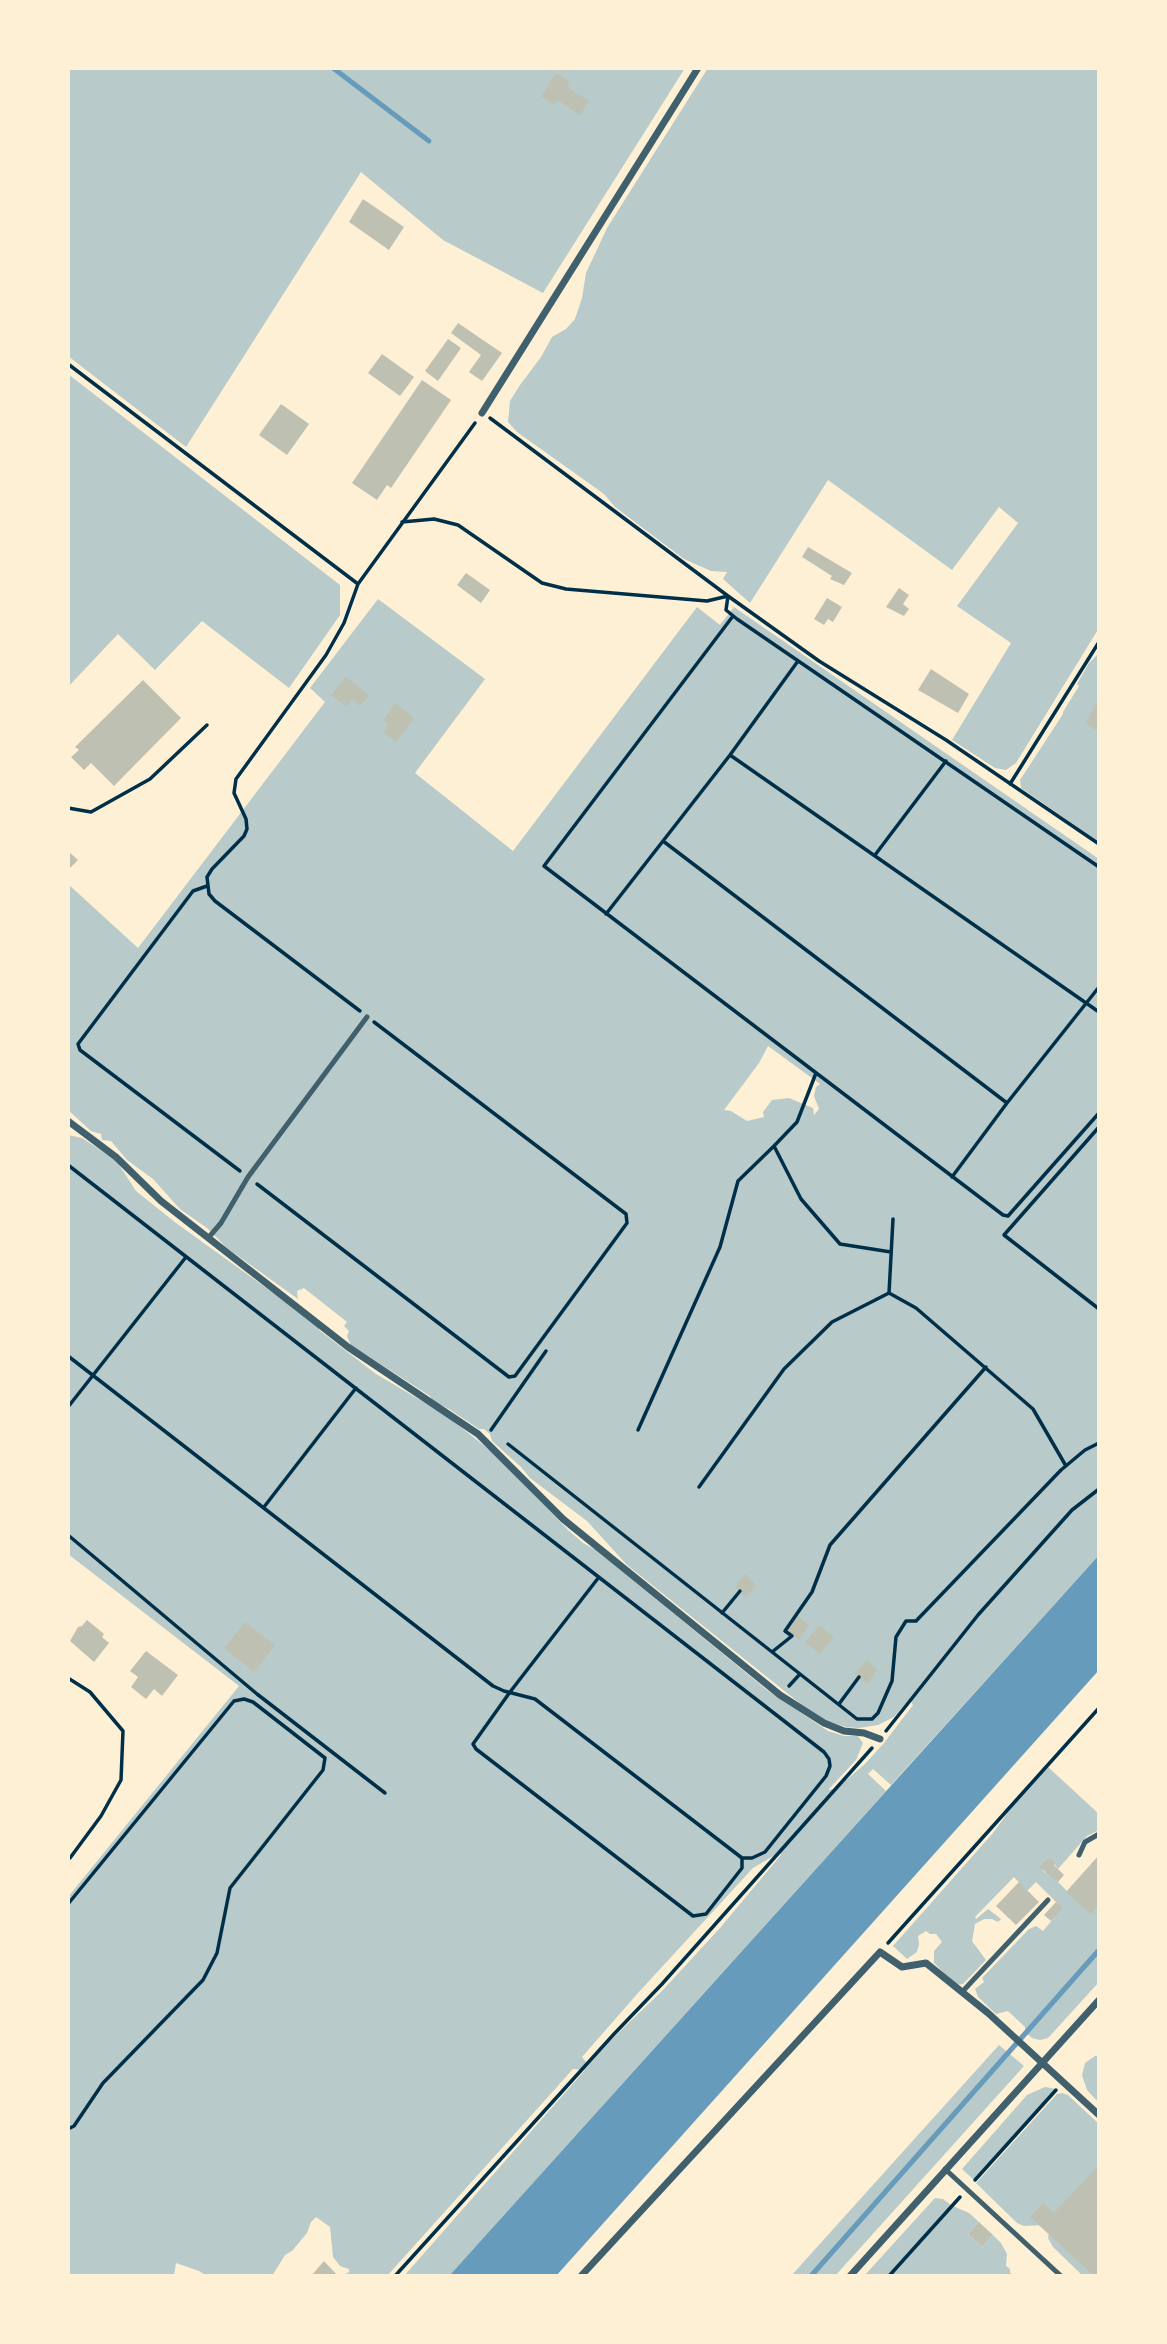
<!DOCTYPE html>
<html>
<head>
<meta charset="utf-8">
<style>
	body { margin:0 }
	#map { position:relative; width:1167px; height:2344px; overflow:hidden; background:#fdf0d5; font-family:"Crimson Pro",serif }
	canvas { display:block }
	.frame { position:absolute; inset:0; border:70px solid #fdf0d5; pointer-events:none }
</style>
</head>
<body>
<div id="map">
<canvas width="1167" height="2344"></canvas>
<div class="frame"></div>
</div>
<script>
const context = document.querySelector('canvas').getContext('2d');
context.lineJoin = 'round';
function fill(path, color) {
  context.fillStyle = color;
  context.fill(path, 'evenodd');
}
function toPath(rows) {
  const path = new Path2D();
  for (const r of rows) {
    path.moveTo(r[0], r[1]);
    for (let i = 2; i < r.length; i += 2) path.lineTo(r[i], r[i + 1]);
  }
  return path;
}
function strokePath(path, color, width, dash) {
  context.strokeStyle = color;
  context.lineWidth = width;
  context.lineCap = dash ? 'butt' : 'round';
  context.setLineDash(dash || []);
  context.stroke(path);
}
const green = toPath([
	[68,68,685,68,543,293,443,240,361,172,186,447,68,356],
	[708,68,1099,68,1099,628,1016,763,1006,770,995,768,952,740,1011,643,957,606,1018,523,999,507,952,570,828,480,750,603,723,579,727,572,711,571,684,559,615,507,604,494,517,432,508,422,510,401,520,385,541,357,552,337,566,329,575,319,582,298,586,273,607,228],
	[68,374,340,585,340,615,289,688,202,621,155,670,118,634,68,687],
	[378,599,485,679,415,773,513,851,697,607,720,625,734,607,1099,859,1099,1555,891,1785,873,1769,868,1774,886,1791,449,2276,404,2276,585,2070,573,2069,387,2276,342,2276,349,2272,349,2269,340,2266,333,2257,330,2227,316,2217,311,2222,307,2233,292,2251,285,2255,272,2276,207,2276,199,2271,176,2263,174,2276,68,2276,68,1897,239,1686,68,1554,68,1135,82,1138,116,1160,136,1191,176,1223,319,1326,319,1330,376,1374,447,1416,492,1452,568,1530,583,1543,596,1550,767,1690,828,1731,844,1736,858,1736,863,1743,856,1760,828,1790,837,1788,866,1763,884,1743,913,1705,911,1702,905,1704,894,1717,878,1725,858,1728,846,1727,827,1721,802,1705,627,1565,587,1521,530,1478,521,1467,492,1441,490,1434,484,1429,479,1429,449,1409,433,1401,430,1396,351,1345,347,1336,349,1331,344,1326,347,1322,304,1288,297,1291,298,1299,227,1248,207,1228,180,1209,153,1179,127,1160,111,1141,102,1140,101,1134,91,1131,68,1110,68,884,138,948,325,702,310,688],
	[768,1046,820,1084,816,1087,814,1096,819,1109,814,1115,813,1108,789,1098,772,1100,763,1112,764,1117,747,1121,731,1111,724,1110,759,1063],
	[780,1852,781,1855,720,1928,662,1991,615,2036,585,2069,586,2062,582,2057,638,1993,753,1868],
	[1099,653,1099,842,1021,788,1020,780,1063,714,1063,712,1079,686,1077,684,1089,663],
	[1048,1767,1099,1814,1099,1830,1087,1836,1058,1869,1049,1857,1040,1867,1045,1873,1047,1871,1067,1891,1099,1905,1099,1982,1048,2038,1040,2040,1032,2038,1025,2032,1025,2027,1008,2011,996,2014,978,1997,975,1989,984,1982,982,1978,1029,1929,1036,1926,1043,1931,1062,1908,1036,1882,1027,1891,1014,1877,975,1917,976,1919,988,1909,1001,1919,998,1922,992,1919,984,1919,975,1924,972,1941,986,1960,963,1984,956,1985,934,1963,934,1951,942,1942,936,1934,930,1934,926,1931,918,1936,919,1944,917,1952,907,1959,893,1946,993,1833,1012,1807],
	[999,2045,1024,2066,835,2276,791,2276],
	[1095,2056,1099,2056,1099,2103,1087,2090,1082,2075,1085,2063],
	[1045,2087,1056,2089,974,2180,962,2169,1027,2095],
	[1062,2093,1068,2095,1099,2124,1099,2276,1083,2276,1053,2247,1048,2238,1049,2233,1043,2225,1024,2226,1017,2223,976,2183,1057,2094],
	[935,2198,943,2199,951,2205,887,2276,864,2276],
	[953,2206,969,2213,979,2222,968,2234,982,2247,993,2235,1001,2243,1007,2254,1006,2266,1010,2269,1010,2273,1017,2276,891,2276]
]);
const water = toPath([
	[1099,1555,1099,1670,556,2276,449,2276]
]);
const stream = toPath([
	[333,68,429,141],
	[811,2276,1099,1950]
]);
const building = toPath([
	[556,73,570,82,567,87,589,101,580,115,557,100,554,105,541,96],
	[363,199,404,227,389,250,349,222],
	[458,323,502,353,482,381,469,372,481,355,451,333],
	[448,339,461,348,438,381,425,371],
	[382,354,414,377,400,396,368,373],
	[422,380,451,400,391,488,387,485,377,500,352,483],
	[281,404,309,424,287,455,259,435],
	[808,547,852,573,844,585,830,579,832,576,802,557],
	[466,573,490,590,481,603,457,585],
	[899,588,909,595,903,604,909,609,904,616,886,607],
	[827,598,842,607,833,622,828,619,824,625,814,619],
	[931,669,969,694,958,713,918,690],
	[346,677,369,695,360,706,352,699,346,707,331,695],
	[143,680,181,718,114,786,91,763,84,770,71,757,79,750,75,747],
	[1099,699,1099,732,1086,723],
	[395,703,414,718,396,742,383,732,389,725,383,721],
	[68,851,78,860,68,870],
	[745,1574,756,1585,746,1597,735,1587],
	[798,1616,809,1625,799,1640,787,1630],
	[87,1620,104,1634,102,1637,109,1643,94,1662,70,1641,78,1627,82,1626],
	[245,1622,275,1645,254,1672,224,1648],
	[819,1625,834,1637,820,1654,805,1643],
	[146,1651,178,1675,162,1696,154,1689,146,1699,131,1687,138,1677,130,1671],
	[866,1660,877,1670,867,1684,855,1674],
	[1099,1855,1099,1905,1091,1914,1066,1892],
	[1049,1857,1055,1863,1054,1865,1064,1875,1058,1882,1039,1867],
	[1019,1882,1039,1902,1016,1925,996,1906],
	[1056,1902,1063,1908,1051,1921,1044,1915],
	[1099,2165,1099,2276,1094,2276,1030,2217,1043,2203,1054,2213],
	[979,2222,993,2235,982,2247,968,2234],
	[324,2261,338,2276,311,2276]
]);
const path = toPath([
	[68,364,358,584],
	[490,418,728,596,819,661,946,740,1099,844],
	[402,522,434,519,458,525,542,583,566,589,707,601,728,596,726,610,737,619,1099,867],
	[733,616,544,866,1003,1215,1008,1216,1099,1113],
	[730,755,798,661],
	[1010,784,1099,642],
	[68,808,91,812,150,779,207,725],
	[875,855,946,761],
	[207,886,193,891,78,1044,80,1050,240,1171],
	[606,914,663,841],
	[360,1011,215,901,209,894,207,877,212,869,244,836,247,829,246,819,234,793,236,779,326,655,344,623,358,584,475,423],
	[816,1073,797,1122,774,1146,801,1199,840,1244,891,1252],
	[1007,1103,1099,987],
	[1099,1127,1004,1235,1099,1309],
	[68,1165,824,1752,829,1759,830,1766,826,1776,765,1852,752,1858,742,1858,535,1699,504,1691,493,1686,68,1356],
	[952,1177,1007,1103,663,841,730,755,1099,1012],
	[257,1184,509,1377,515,1376,627,1223,626,1214,374,1022],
	[893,1219,889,1293,916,1308,1033,1409,1066,1466],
	[68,1407,186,1257],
	[491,1430,546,1351],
	[638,1430,720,1247,738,1181,774,1146],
	[508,1444,800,1674],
	[699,1487,784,1369,832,1322,889,1293],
	[264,1507,356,1388],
	[68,1535,257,1694,385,1793],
	[599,1577,510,1692,473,1744,476,1749,693,1916,706,1914,742,1868,742,1858],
	[722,1613,740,1591],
	[772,1652,792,1636,785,1631,812,1592,830,1545,986,1367],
	[68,1678,90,1692,123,1731,121,1780,101,1816,70,1858],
	[789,1686,800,1674,857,1719,872,1719,878,1713,892,1681,896,1637,906,1621,916,1621,1061,1470,1085,1450,1099,1443],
	[839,1704,859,1677],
	[886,1731,978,1615,1072,1510,1099,1489],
	[68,1904,234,1701,244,1699,253,1702,325,1758,323,1770,230,1888,217,1953,203,1980,103,2083,74,2126,68,2129],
	[888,1943,1099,1708],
	[975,2180,1056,2090],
	[395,2276,614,2034,662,1984,872,1748],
	[889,2276,960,2197]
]);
const service = toPath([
	[209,1237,221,1223,248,1177,367,1017],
	[1079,1855,1085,1842,1099,1834],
	[962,1992,1048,1900],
	[945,2169,1061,2276]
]);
const minor = toPath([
	[482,413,698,68],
	[68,1121,116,1157,161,1201,348,1347,478,1434,563,1519,780,1695,824,1723,844,1731,864,1733,880,1739],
	[581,2276,880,1952,902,1967,926,1963,988,2013,1099,2115],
	[850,2276,1099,2000]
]);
fill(green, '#b9caca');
fill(water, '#669bbc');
strokePath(stream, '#669bbc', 5);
fill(building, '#bec0b2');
strokePath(path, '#003049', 3.5);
strokePath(service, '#3f606c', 5);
strokePath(minor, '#3f606c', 7);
</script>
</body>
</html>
